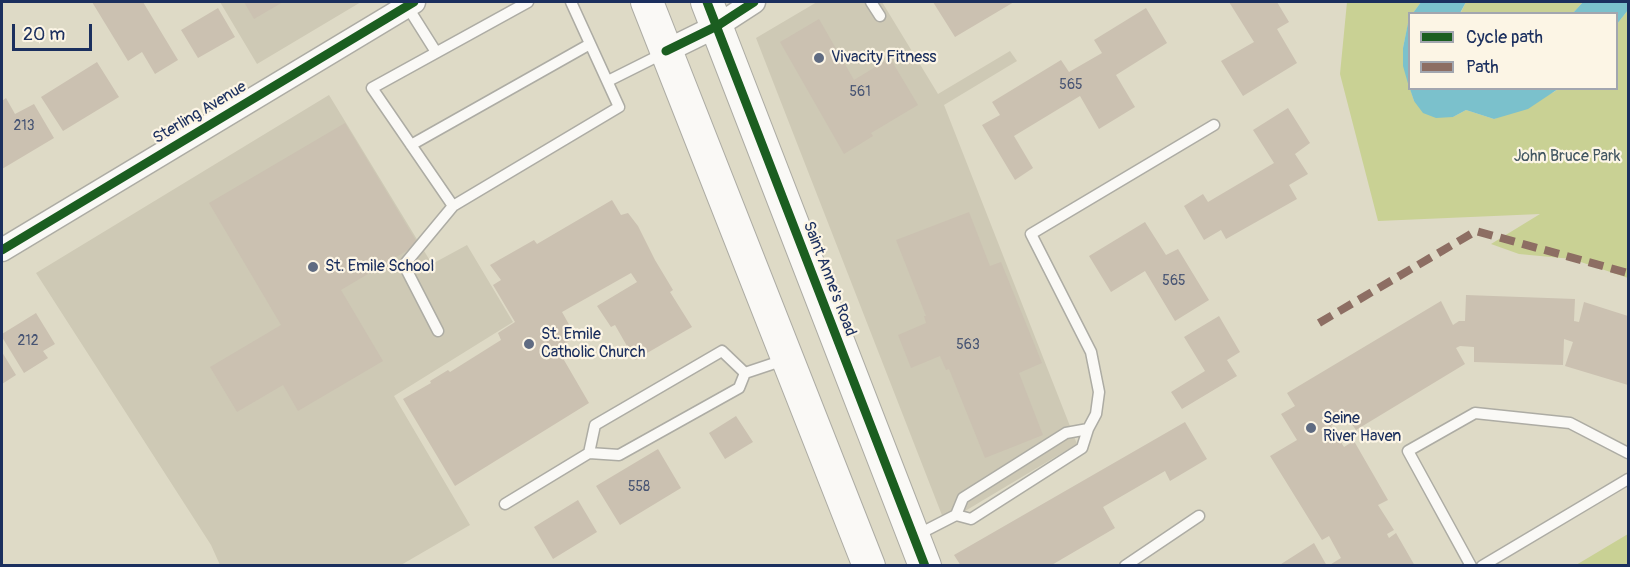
<!DOCTYPE html>
<html>
<head>
<meta charset="utf-8">
<style>
	body { margin:0 }
	#map { position:relative; width:1630px; height:567px; overflow:hidden; background:#dedac6; font-family:Pangolin,sans-serif }
	canvas { display:block }
	.frame { position:absolute; inset:0; border:3px solid #1b2f5e; pointer-events:none }
	.legend { position:absolute; left:1408px; top:12px; width:210px; height:78px; box-sizing:border-box; background:#fcf5e5; border:2px solid #a2a6af; margin:0; padding:8px 10px; list-style:none; font-size:18px; color:#1b2f5e }
	.legend li { display:flex; align-items:center; gap:12px; height:30px }
	.legend b { width:30px; border:2px solid #a2a6af }
	.scale { position:absolute; left:12px; top:24px; width:80px; height:27px; box-sizing:border-box; border:3px solid #1b2f5e; border-top:0; padding-left:8px; font-size:18px; line-height:21px; white-space:nowrap; color:#1b2f5e; -webkit-text-stroke:4px #fcf5e5; paint-order:stroke }
</style>
</head>
<body>
<div id="map">
<canvas width="1630" height="567"></canvas>
<div class="frame"></div>
<ul class="legend">
<li><b style="height:8px;background:#1b5e20"></b>Cycle path</li>
<li><b style="height:8px;background:#8d6e63"></b>Path</li>
</ul>
<div class="scale">20 m</div>
</div>
<script>
const context = document.querySelector('canvas').getContext('2d');
context.lineJoin = 'round';
function fill(path, color) {
  context.fillStyle = color;
  context.fill(path, 'evenodd');
}
function toPath(rows) {
  const path = new Path2D();
  for (const r of rows) {
    path.moveTo(r[0], r[1]);
    for (let i = 2; i < r.length; i += 2) path.lineTo(r[i], r[i + 1]);
  }
  return path;
}
function strokePath(path, color, width, dash) {
  context.strokeStyle = color;
  context.lineWidth = width;
  context.lineCap = dash ? 'butt' : 'round';
  context.setLineDash(dash || []);
  context.stroke(path);
}
function write(font, color, halo, rows, align = 'center') {
  context.font = font + ' Pangolin,sans-serif';
  context.lineWidth = 4.5;
  context.setLineDash([]);
  context.textBaseline = 'middle';
  context.strokeStyle = halo;
  context.fillStyle = color;
  for (const [text, x, y, turn = 0] of rows) {
    context.save();
    context.translate(x, y);
    context.rotate((+turn || 0) * Math.PI / 180);
    context.textAlign = isNaN(turn) ? turn : align;
    if (halo) context.strokeText(text, 0, 0);
    context.fillText(text, 0, 0);
    context.restore();
  }
}
const built = toPath([
	[220,2,361,2,257,64],
	[817,2,882,2,938,94,1010,51,1017,61,944,105,1077,444,945,523,756,38],
	[329,95,432,264,467,245,513,322,394,396,470,525,401,565,220,565,211,545,36,273]
]);
const green = toPath([
	[1347,2,1421,2,1413,13,1410,14,1403,48,1410,88,1414,101,1453,117,1466,110,1494,119,1554,92,1558,89,1616,88,1617,24,1628,10,1628,278,1572,259,1519,254,1491,244,1540,214,1378,221,1340,74],
	[1466,2,1583,2,1573,13,1460,14],
	[1628,534,1628,565,1576,565]
]);
const water = toPath([
	[1421,2,1466,2,1460,13,1413,13],
	[1583,2,1628,2,1628,10,1617,24,1616,14,1573,13],
	[1409,18,1409,87,1403,66,1403,48],
	[1410,89,1410,88,1558,89,1528,109,1494,119,1466,110,1453,117,1436,118,1423,113,1414,101]
]);
const building = toPath([
	[92,2,143,2,178,60,155,74,142,52,128,61],
	[244,2,283,2,254,19],
	[933,2,1014,2,955,37],
	[1229,2,1277,2,1289,22,1277,29,1297,63,1243,96,1221,61,1254,42],
	[218,8,235,37,198,58,181,30],
	[1146,8,1167,43,1116,75,1135,107,1099,129,1080,96,1014,136,1033,168,1015,180,982,125,1000,115,992,102,1061,60,1069,72,1102,53,1094,40],
	[819,19,854,80,890,58,918,105,871,133,873,136,844,154,780,42],
	[97,62,119,97,63,131,41,97],
	[6,98,15,114,34,104,54,138,2,169,2,101],
	[1288,108,1310,143,1295,154,1308,174,1289,185,1297,199,1226,239,1221,230,1204,240,1184,206,1203,194,1208,202,1274,163,1253,130],
	[345,123,418,244,341,290,383,361,298,411,283,385,237,412,210,367,281,325,209,203],
	[612,200,621,215,628,213,638,226,655,260,673,290,670,292,692,327,635,360,615,325,611,327,597,306,637,282,631,273,562,312,576,337,557,348,589,403,455,486,403,399,431,383,430,381,448,370,450,372,501,340,498,333,515,322,493,285,501,280,490,265,534,240,537,244],
	[969,212,990,266,1001,262,1042,363,1019,373,1043,435,985,458,949,369,946,370,940,356,911,368,898,335,926,323,924,316,926,316,896,240],
	[1145,222,1166,255,1178,249,1209,300,1175,321,1145,271,1111,292,1089,256],
	[1466,295,1575,299,1574,321,1579,322,1584,302,1628,316,1628,385,1565,366,1573,342,1564,339,1563,365,1474,362,1474,347,1460,346,1456,348,1465,364,1356,430,1346,416,1331,426,1344,447,1354,441,1388,500,1378,505,1394,530,1387,534,1389,538,1396,533,1415,566,1328,566,1341,558,1329,536,1322,540,1270,456,1297,440,1281,414,1295,406,1287,393,1441,301,1453,325,1459,321,1465,321],
	[36,313,55,344,43,351,48,358,24,373,2,337,2,334],
	[1219,316,1240,352,1227,360,1237,376,1182,409,1171,392,1205,371,1184,337],
	[2,352,16,375,2,384],
	[736,416,753,442,725,459,709,433],
	[1185,422,1207,459,1170,481,1165,471,1103,507,1115,528,1050,566,961,566,954,555],
	[658,449,681,488,620,525,596,486],
	[578,500,597,532,553,559,534,527],
	[1314,543,1327,566,1278,566]
]);
const service = toPath([
	[528,2,372,88,453,206,619,107,571,2],
	[871,2,880,16],
	[407,6,436,52],
	[608,81,664,53],
	[411,145,590,44],
	[438,331,404,265,453,206],
	[589,453,595,425,722,351,745,373,784,360],
	[505,504,589,453,619,455,739,388,745,373],
	[956,515,963,498,1066,433,1088,429],
	[915,536,956,515,971,519,1082,448,1088,429,1096,414,1099,392,1091,352,1031,234,1214,125],
	[1125,566,1199,516],
	[1471,566,1408,451,1475,413,1570,423,1628,453],
	[1482,566,1628,479]
]);
const minor = toPath([
	[666,51,717,26,754,2],
	[2,250,414,2]
]);
const secondary = toPath([
	[647,2,869,566],
	[707,2,925,566]
]);
const quiet = toPath([
	[1319,323,1476,231,1628,273]
]);
const cycleway = toPath([
	[707,2,925,566],
	[666,51,717,26,754,2],
	[2,250,414,2]
]);
const markers = [
	[819,58,6,"#5f6b82"],
	[313,267,6,"#5f6b82"],
	[529,344,6,"#5f6b82"],
	[1311,428,6,"#5f6b82"]
];
const numberNames = [
	["565",1071,85],
	["561",860,92],
	["213",24,126],
	["565",1174,281],
	["212",28,341],
	["563",968,345],
	["558",639,487]
];
const poiNames = [
	["Vivacity Fitness",831,58],
	["St. Emile School",325,267],
	["St. Emile",541,335],
	["Catholic Church",541,353],
	["Seine",1323,419],
	["River Haven",1323,437]
];
const streetNames = [
	["Sterling Avenue",200,113,-31],
	["Saint Anne's Road",829,279,69]
];
const parkNames = [
	["John Bruce Park",1567,157]
];
fill(built, '#cec9b5');
fill(green, '#c9d194');
fill(water, '#7bc1cc');
fill(building, '#cbc1b1');
strokePath(service, '#adaca4', 13);
strokePath(minor, '#adaca4', 25);
strokePath(secondary, '#adaca4', 34);
strokePath(service, '#faf9f6', 10);
strokePath(minor, '#faf9f6', 22);
strokePath(secondary, '#faf9f6', 32);
strokePath(quiet, '#8d6e63', 8, [15, 8]);
strokePath(cycleway, '#1b5e20', 9);
for (const [x, y, r, color] of markers) {
  const dot = new Path2D();
  dot.arc(x, y, r, 0, 2 * Math.PI);
  context.fillStyle = color;
  context.fill(dot);
  strokePath(dot, '#fcf5e5', 2);
}
write('14px', '#475473', null, numberNames);
write('16px', '#1b2f5e', '#fcf5e5', poiNames, 'left');
write('16px', '#1b2f5e', '#fcf5e5', streetNames);
write('16px', '#425662', '#fcf5e5', parkNames);
</script>
</body>
</html>
